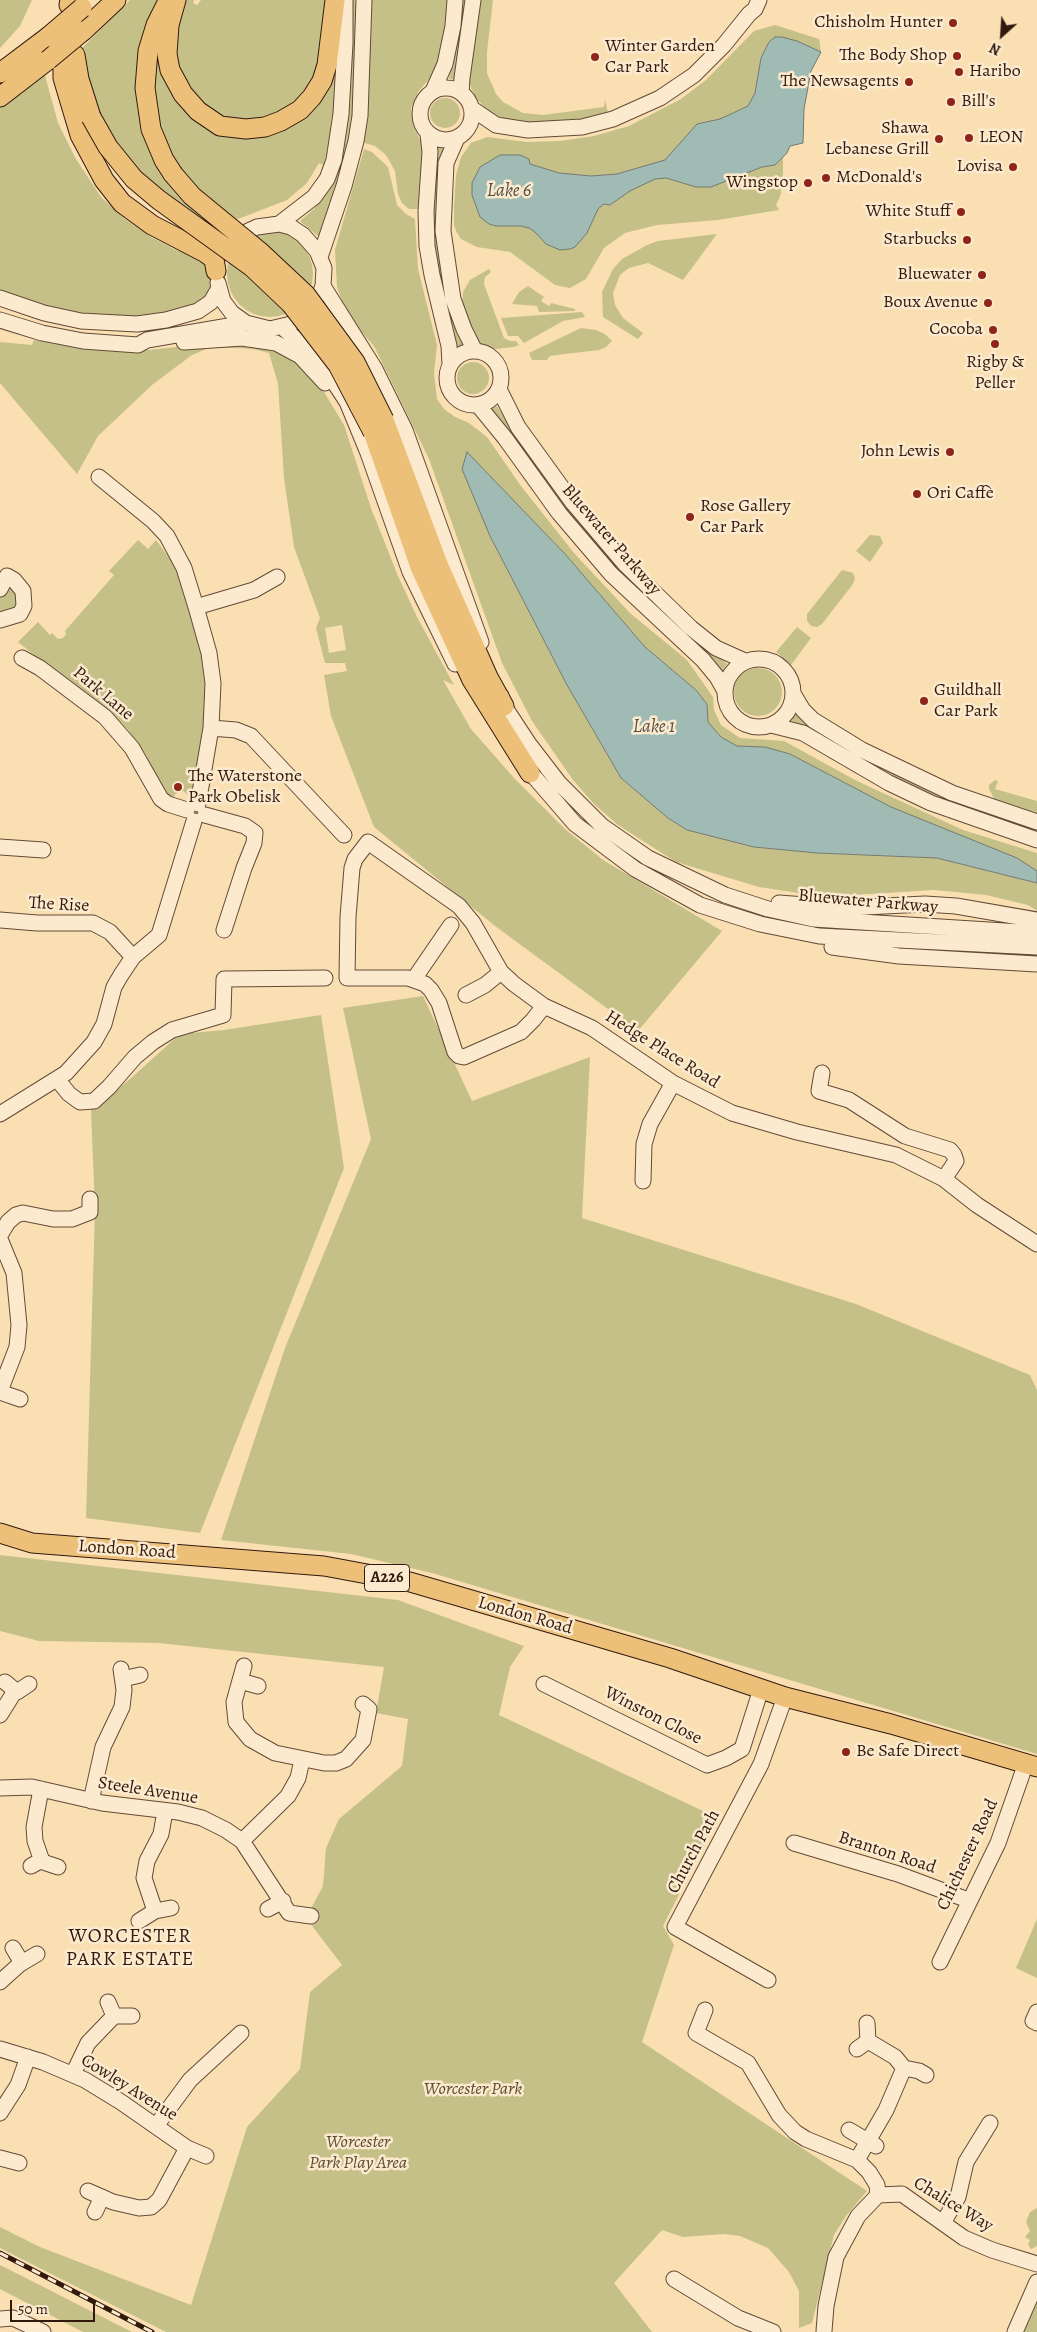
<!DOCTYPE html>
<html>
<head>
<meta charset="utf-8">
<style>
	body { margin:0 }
	#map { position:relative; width:1037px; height:2332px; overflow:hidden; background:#fadfb3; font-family:Alegreya,serif }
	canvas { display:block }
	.north { position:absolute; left:977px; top:10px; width:50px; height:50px; -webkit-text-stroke:4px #fceace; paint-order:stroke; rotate:206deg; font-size:14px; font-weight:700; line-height:20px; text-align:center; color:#31190e }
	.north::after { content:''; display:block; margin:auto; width:18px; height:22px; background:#31190e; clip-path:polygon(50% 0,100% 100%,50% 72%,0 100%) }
	.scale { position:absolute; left:10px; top:2300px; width:85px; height:22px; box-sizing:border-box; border:2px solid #31190e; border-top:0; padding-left:6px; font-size:15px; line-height:18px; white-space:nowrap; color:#31190e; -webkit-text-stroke:4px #fceace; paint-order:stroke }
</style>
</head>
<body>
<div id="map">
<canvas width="1037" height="2332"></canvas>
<div class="north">N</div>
<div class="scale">50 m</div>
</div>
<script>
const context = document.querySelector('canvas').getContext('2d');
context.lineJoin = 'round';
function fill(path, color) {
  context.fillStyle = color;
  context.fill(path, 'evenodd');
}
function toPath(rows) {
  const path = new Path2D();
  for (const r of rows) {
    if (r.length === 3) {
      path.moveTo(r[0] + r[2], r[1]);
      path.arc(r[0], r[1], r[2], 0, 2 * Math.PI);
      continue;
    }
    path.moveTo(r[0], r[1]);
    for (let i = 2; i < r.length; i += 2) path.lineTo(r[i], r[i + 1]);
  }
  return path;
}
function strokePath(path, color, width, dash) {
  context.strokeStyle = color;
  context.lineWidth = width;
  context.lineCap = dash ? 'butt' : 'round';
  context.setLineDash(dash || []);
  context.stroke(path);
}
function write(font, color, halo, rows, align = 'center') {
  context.font = font + ' Alegreya,serif';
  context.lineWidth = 5;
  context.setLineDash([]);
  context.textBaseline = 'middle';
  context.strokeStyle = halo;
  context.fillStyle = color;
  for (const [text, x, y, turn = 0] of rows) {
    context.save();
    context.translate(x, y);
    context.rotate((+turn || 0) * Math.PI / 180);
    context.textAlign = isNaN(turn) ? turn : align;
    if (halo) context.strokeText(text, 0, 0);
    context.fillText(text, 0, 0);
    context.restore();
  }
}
const green = toPath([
	[0,0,32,0,20,26,0,48],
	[130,0,159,0,137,96,140,120,218,228,214,232,149,185,103,130,80,50],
	[184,0,194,0,193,3,197,5,201,0,331,0,313,90,268,123,211,117,171,64],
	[353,0,357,0,356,88,350,137,341,175,319,237,300,221,315,208,335,177,345,136,351,88],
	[368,0,448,0,440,61,431,77,418,92,411,108,413,125,423,146,419,209,409,209,402,203,398,194,395,171,386,155,375,146,361,142],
	[461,0,466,0,455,80,449,79,460,22],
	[478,0,493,0,487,52,487,73,496,94,503,102,523,113,543,115,604,107,605,99,608,114,574,121,538,124,498,119,491,114,476,98,469,83],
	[775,25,819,39,821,52,811,71,807,93,804,109,803,143,790,146,783,158,783,175,780,180,781,194,776,205,779,210,718,220,657,225,625,233,604,248,586,279,570,288,555,285,510,252,477,247,461,239,457,233,454,225,454,207,456,175,461,157,471,143,487,137,527,142,560,141,594,136,629,126,681,99,706,80,754,31],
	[157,53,168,87,175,100,191,116,263,135,333,72,338,71,335,114,330,144,323,165,319,163,307,183,287,200,233,221,192,185,173,161,153,106],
	[44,72,58,123,76,159,101,197,125,219,151,237,178,251,181,244,206,264,213,281,209,292,200,304,185,311,141,318,84,314,45,306,0,291,0,106],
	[445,113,15],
	[437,146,444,148,437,193,437,228,465,346,456,349,432,246,432,209],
	[364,149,372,152,388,167,397,205,406,214,415,219,418,269,437,345,434,373,437,399,444,409,455,417,469,423,487,437,521,486,574,553,630,613,687,660,713,697,714,710,721,725,740,738,784,741,857,781,963,830,1037,853,1037,879,1036,871,891,807,790,754,765,747,737,746,721,737,708,722,707,704,696,690,645,647,566,555,467,453,490,536,567,685,621,778,668,817,687,830,755,847,817,853,937,858,1037,883,1037,911,1028,905,986,895,934,890,854,895,805,894,759,887,676,862,618,825,594,804,573,780,532,721,502,663,429,459,374,346,355,325,344,307,337,287,335,250],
	[270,274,43],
	[717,234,683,280,648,263,629,268,620,275,613,293,615,305,623,318,643,333,638,339,603,317,602,292,613,269,622,259,647,245,658,241],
	[489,269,491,272,485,277,484,284,504,338,510,341,516,341,519,345,514,347,495,349,482,345,477,341,462,309,463,292,470,280],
	[528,286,544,297,541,301,549,306,551,303,575,309,575,311,539,312,537,306,512,304,519,292],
	[582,312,585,317,563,321,524,343,518,336,508,336,501,318],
	[581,328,596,330,605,334,612,341,606,347,599,350,557,355,550,356,547,360,532,360,529,353],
	[34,340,82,349,129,352,225,342,284,349,315,377,344,425,371,508,398,576,417,617,454,685,443,680,471,729,514,778,565,829,603,860,722,931,638,1031,495,926,374,827,331,716,324,675,347,671,345,663,325,663,316,628,320,618,294,547,284,478,278,384,269,353,253,349,211,347,192,355,152,385,98,436,77,474,0,383,0,342,32,345],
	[342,625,346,650,329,653,325,628],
	[473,378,16],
	[496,405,527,453,573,514,677,623,727,664,722,671,718,666,662,616,605,558,551,494,489,410],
	[870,535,880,536,883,543,870,562,856,551],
	[138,540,148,549,156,540,176,567,193,611,206,671,206,723,192,798,183,791,175,794,173,802,168,800,146,762,147,756,136,740,131,739,130,732,117,718,113,718,18,642,38,622,50,635,52,633,58,639,63,638,66,634,65,631,114,575,109,571],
	[842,570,853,573,855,578,853,584,822,624,817,627,811,626,807,621,807,614],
	[14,587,21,605,0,615,0,598,6,590],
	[797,627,811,638,791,665,776,652],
	[758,692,24],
	[795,713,803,721,834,741,1037,828,1037,833,945,801,900,782,790,720],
	[995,780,998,781,995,789,1037,801,1037,816,996,802,989,789,989,785],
	[423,996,472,1101,590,1057,582,1218,856,1304,1030,1375,1037,1390,1037,1754,432,1573,351,1554,221,1540,285,1348,371,1139,343,1008],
	[321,1015,344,1168,200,1533,86,1518,95,1209,91,1110,130,1079,180,1034,224,1030],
	[0,1555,398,1600,524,1646,510,1667,499,1715,718,1818,663,1926,674,1945,642,2042,867,2191,846,2216,834,2235,812,2323,799,2328,799,2291,789,2272,768,2248,740,2236,724,2234,683,2237,662,2230,614,2283,652,2332,166,2332,0,2248,0,2227,40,2247,191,2305,247,2127,300,2069,310,1992,342,1965,306,1918,323,1886,326,1848,339,1819,402,1766,408,1719,376,1713,384,1667,159,1643,39,1641,0,1631],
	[1037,1919,1037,1978,1016,1968],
	[1037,2208,1037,2246,1031,2249,1028,2244,1030,2240,1025,2237,1030,2231,1026,2222,1030,2212],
	[0,2265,20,2275,132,2332,83,2332,0,2289],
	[1037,2293,1037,2332,1024,2332]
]);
const water = toPath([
	[775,37,782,37,797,41,821,52,811,71,807,93,804,109,803,143,790,146,787,153,775,165,762,167,711,187,696,187,666,178,655,179,630,191,610,205,604,204,598,209,587,233,575,247,570,249,560,250,546,244,535,232,529,228,521,226,496,226,489,224,480,217,472,195,472,183,480,167,500,155,520,155,529,159,530,164,559,173,591,176,617,174,665,160,697,124,720,119,748,106,755,93,761,58,769,42,775,37],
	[467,452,566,555,645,647,696,690,707,704,708,722,721,737,737,746,765,747,790,754,891,807,1017,858,1037,871,1037,883,937,858,817,853,754,847,687,830,668,818,621,778,567,685,490,536,462,469,467,452]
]);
const minor = toPath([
	[446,114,26],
	[433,91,445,64,453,26,455,0],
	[461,93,462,78,473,0],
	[471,108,496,125,528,130,582,127,613,119,660,98,694,75,724,45,749,14,755,9,759,0],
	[428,134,430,152,426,211,427,246,432,275,449,346,450,364],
	[457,138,446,163,443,231,453,299,464,329,475,351],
	[279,224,314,197,327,179,334,160,341,114,345,43,345,0],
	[244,233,257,227,279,224,291,227,303,235,317,251,324,268,323,286,320,294],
	[320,257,344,186,356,141,360,116,364,0],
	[218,283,223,301,232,313,246,323,270,329,291,324],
	[323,286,375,369,405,430,481,642],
	[0,298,44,313,81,321,137,324,166,320,198,311,211,302,219,288],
	[0,320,42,333,83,341,138,345,147,340,246,323],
	[282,327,319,359,347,402,368,453,410,572,455,664],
	[184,342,242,338,276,343,300,356,325,383],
	[474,378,27],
	[499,389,518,427,573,503,624,563,691,628,716,648,745,661],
	[478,405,505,438,559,513,611,574,703,660,717,677,725,691],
	[99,477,153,521,167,536,184,568,196,607,209,653,213,683,211,728,198,804],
	[0,589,7,576,14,580,23,591,24,606,20,614,0,620],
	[196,607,254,590,277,577],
	[22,658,40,668,105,717,132,748,161,799,168,804,187,810],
	[759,693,34],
	[794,695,803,710,813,720,862,750,952,793,1037,822],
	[501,696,504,706,529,744,559,783,602,826,648,858,725,895,768,909,813,919,1037,933],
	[771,725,803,733,889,783,931,803,1037,840],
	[211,728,236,730,251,736,344,835],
	[524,765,575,824,635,869,700,905,760,924,819,936,1037,947],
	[205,815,245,826,255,833,254,843,244,868,224,930],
	[0,847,43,850],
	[779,903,844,908,925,904,956,906,1037,920],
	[0,920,37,923,93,923,110,932,133,957],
	[832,947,899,956,1037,964],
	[414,979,451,925],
	[466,995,485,985,501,972],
	[544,1006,533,1020,521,1032,464,1057,459,1056,455,1052,439,1003,431,990,425,984,408,978,347,978,348,917,352,868,355,859,368,842,459,906,473,923,501,972,514,984,544,1006,592,1028,673,1083,732,1113,797,1132,896,1155,944,1179,977,1205,1037,1244],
	[822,1073,819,1091,849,1100,905,1136,950,1150,954,1155,956,1161,944,1179],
	[57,1079,69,1094,80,1102,94,1101,109,1087,135,1057,153,1042,172,1030,223,1015,224,979,325,978],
	[0,1114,66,1073,94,1042,104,1024,114,987,121,975,133,957,159,935,194,821],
	[643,1181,644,1144,650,1124,673,1083],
	[0,1235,8,1222,16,1215,23,1213,53,1219,72,1219,90,1212,90,1199],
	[0,1239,14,1273,19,1325,17,1347,0,1391],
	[0,1392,20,1399],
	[244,1666,234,1702,236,1722,250,1739,275,1753,324,1763,336,1763,346,1759,363,1740,369,1709,363,1704],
	[123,1679,140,1675],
	[240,1681,258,1686],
	[5,1682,17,1692,29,1684],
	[544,1684,707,1765,726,1758,742,1749,761,1689],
	[0,1715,15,1691],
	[0,1788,32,1787,102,1803,178,1812,202,1818,226,1830,242,1841,289,1913,311,1916],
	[41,1789,34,1827,35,1841,42,1861],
	[91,1801,103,1747,122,1707,124,1690,121,1669],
	[165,1811,161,1834,147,1861,144,1878,155,1911,171,1908],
	[242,1841,288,1796,298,1778,302,1760],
	[794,1843,898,1874,968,1900],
	[31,1866,40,1861,58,1867],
	[268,1909,283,1901],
	[139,1921,155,1911],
	[13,1948,22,1963],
	[940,1962,998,1843,1026,1763],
	[768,1980,675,1927,761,1764,785,1697],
	[0,1982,20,1964,37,1954],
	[108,2002,114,2016,132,2016],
	[705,2010,696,2033,748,2063,779,2115,795,2132,806,2139,857,2160,869,2172,877,2185,878,2195],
	[1037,2012,1033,2021,1037,2023],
	[867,2023,868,2041],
	[0,2049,43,2062,85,2080,121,2102,187,2148,206,2156],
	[857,2049,868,2041,895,2057,904,2068],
	[904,2068,919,2071,926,2075],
	[73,2074,88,2043,114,2016],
	[0,2113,18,2085,28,2057],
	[156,2126,190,2080,241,2033],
	[849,2130,876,2146],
	[0,2158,19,2163],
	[857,2160,886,2110,904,2068],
	[88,2191,113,2202,139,2208,151,2207,159,2200,187,2148],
	[95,2212,102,2197],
	[943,2223,958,2197,966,2162,990,2123],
	[674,2279,738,2318,773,2332],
	[0,2319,13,2318,43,2332],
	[824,2331,826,2306,836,2257,858,2216,878,2195,902,2194,964,2238,992,2250,1037,2264],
	[1015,2332,1037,2282]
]);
const major = toPath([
	[176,0,169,25,167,54,170,70,183,94,198,111,220,126,246,129,265,127,281,121,300,110,312,97,322,81,327,65,335,0],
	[167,3,156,25,148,51,145,88,151,129,164,160,173,174],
	[69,5,70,0],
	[83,31,116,0],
	[75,55,79,79,91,117],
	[63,64,63,78,80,135,104,180,122,203,152,225,204,252,214,259,216,271],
	[0,73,48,37],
	[0,97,48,60],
	[384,420,438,564,488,677,504,706],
	[373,432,420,567,472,680,530,773],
	[0,1533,32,1543,324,1566,410,1582,670,1658,785,1697,891,1724,1037,1767]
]);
const rail = toPath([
	[0,2253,152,2332]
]);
const majorBridge = toPath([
	[48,37,82,8],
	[48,60,83,31],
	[91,117,108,147,134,179,159,200,252,267,291,304,338,365,373,432],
	[173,174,192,196,259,251,306,295,355,362,384,420]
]);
const markers = [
	[953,23,5,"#8f2418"],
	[957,56,5,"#8f2418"],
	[595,57,5,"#8f2418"],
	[959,72,5,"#8f2418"],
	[909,82,5,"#8f2418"],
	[951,102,5,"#8f2418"],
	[969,138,5,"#8f2418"],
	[939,139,5,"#8f2418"],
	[1013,167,5,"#8f2418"],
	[826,178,5,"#8f2418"],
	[808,183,5,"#8f2418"],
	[961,212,5,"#8f2418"],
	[967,240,5,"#8f2418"],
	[982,275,5,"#8f2418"],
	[988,303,5,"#8f2418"],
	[993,330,5,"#8f2418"],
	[995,344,5,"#8f2418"],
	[950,452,5,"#8f2418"],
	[917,494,5,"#8f2418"],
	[690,517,5,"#8f2418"],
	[924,701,5,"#8f2418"],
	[178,787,5,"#8f2418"],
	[846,1752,5,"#8f2418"]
];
const shields = [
	[387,1578,45]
];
const shieldNames = [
	["A226",387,1578]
];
const poiNames = [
	["Chisholm Hunter",943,23],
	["Winter Garden",605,47,"left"],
	["Car Park",605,68,"left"],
	["The Body Shop",947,56],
	["Haribo",969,72,"left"],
	["The Newsagents",899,82],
	["Bill's",961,102,"left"],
	["Shawa",929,129],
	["Lebanese Grill",929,150],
	["LEON",979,138,"left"],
	["Lovisa",1003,167],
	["McDonald's",836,178,"left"],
	["Wingstop",798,183],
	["White Stuff",951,212],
	["Starbucks",957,240],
	["Bluewater",972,275],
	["Boux Avenue",978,303],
	["Cocoba",983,330],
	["Rigby &",995,363,"center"],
	["Peller",995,384,"center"],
	["John Lewis",940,452],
	["Ori Caffè",927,494,"left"],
	["Rose Gallery",700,507,"left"],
	["Car Park",700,528,"left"],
	["Guildhall",934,691,"left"],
	["Car Park",934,712,"left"],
	["The Waterstone",188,777,"left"],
	["Park Obelisk",188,798,"left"],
	["Be Safe Direct",856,1752,"left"]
];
const streetNames = [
	["Bluewater Parkway",611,540,49],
	["Park Lane",103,694,40],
	["Bluewater Parkway",868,902,5],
	["The Rise",59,905,3],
	["Hedge Place Road",662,1050,32],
	["London Road",127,1550,4],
	["London Road",525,1616,16],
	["Winston Close",653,1716,27],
	["Steele Avenue",148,1791,9],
	["Church Path",694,1852,-62],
	["Branton Road",887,1853,18],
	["Chichester Road",968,1855,-65],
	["Cowley Avenue",129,2088,32],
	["Chalice Way",953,2205,31]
];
const parkNames = [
	["Worcester Park",473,2090],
	["Worcester",358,2143],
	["Park Play Area",358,2164]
];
const waterNames = [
	["Lake 6",509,191],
	["Lake 1",654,727]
];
const quarterNames = [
	["WORCESTER",130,1937],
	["PARK ESTATE",130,1960]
];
fill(green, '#c5c088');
fill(water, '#a0bbb4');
strokePath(water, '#747a72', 1);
strokePath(minor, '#634a37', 17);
strokePath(major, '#31190e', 21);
strokePath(minor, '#fceace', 15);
strokePath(major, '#edc07a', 19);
strokePath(rail, '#31190e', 5);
strokePath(rail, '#fceace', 3, [9]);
strokePath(majorBridge, '#31190e', 21, []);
strokePath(majorBridge, '#edc07a', 19);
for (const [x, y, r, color] of markers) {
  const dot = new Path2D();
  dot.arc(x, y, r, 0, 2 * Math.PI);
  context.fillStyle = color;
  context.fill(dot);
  strokePath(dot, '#fceace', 2);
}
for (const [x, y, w] of shields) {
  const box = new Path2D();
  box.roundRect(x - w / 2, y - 13.5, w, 27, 4);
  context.fillStyle = '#fceace';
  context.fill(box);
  strokePath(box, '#31190e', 1);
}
write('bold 16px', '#31190e', null, shieldNames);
write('18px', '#31190e', '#fceace', poiNames, 'right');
write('18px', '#31190e', '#fceace', streetNames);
write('italic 18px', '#5d4b33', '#fceace', parkNames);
write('italic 19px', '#585248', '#fceace', waterNames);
context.letterSpacing = '1px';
write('20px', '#31190e', '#fceace', quarterNames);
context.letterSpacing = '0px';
</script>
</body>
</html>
